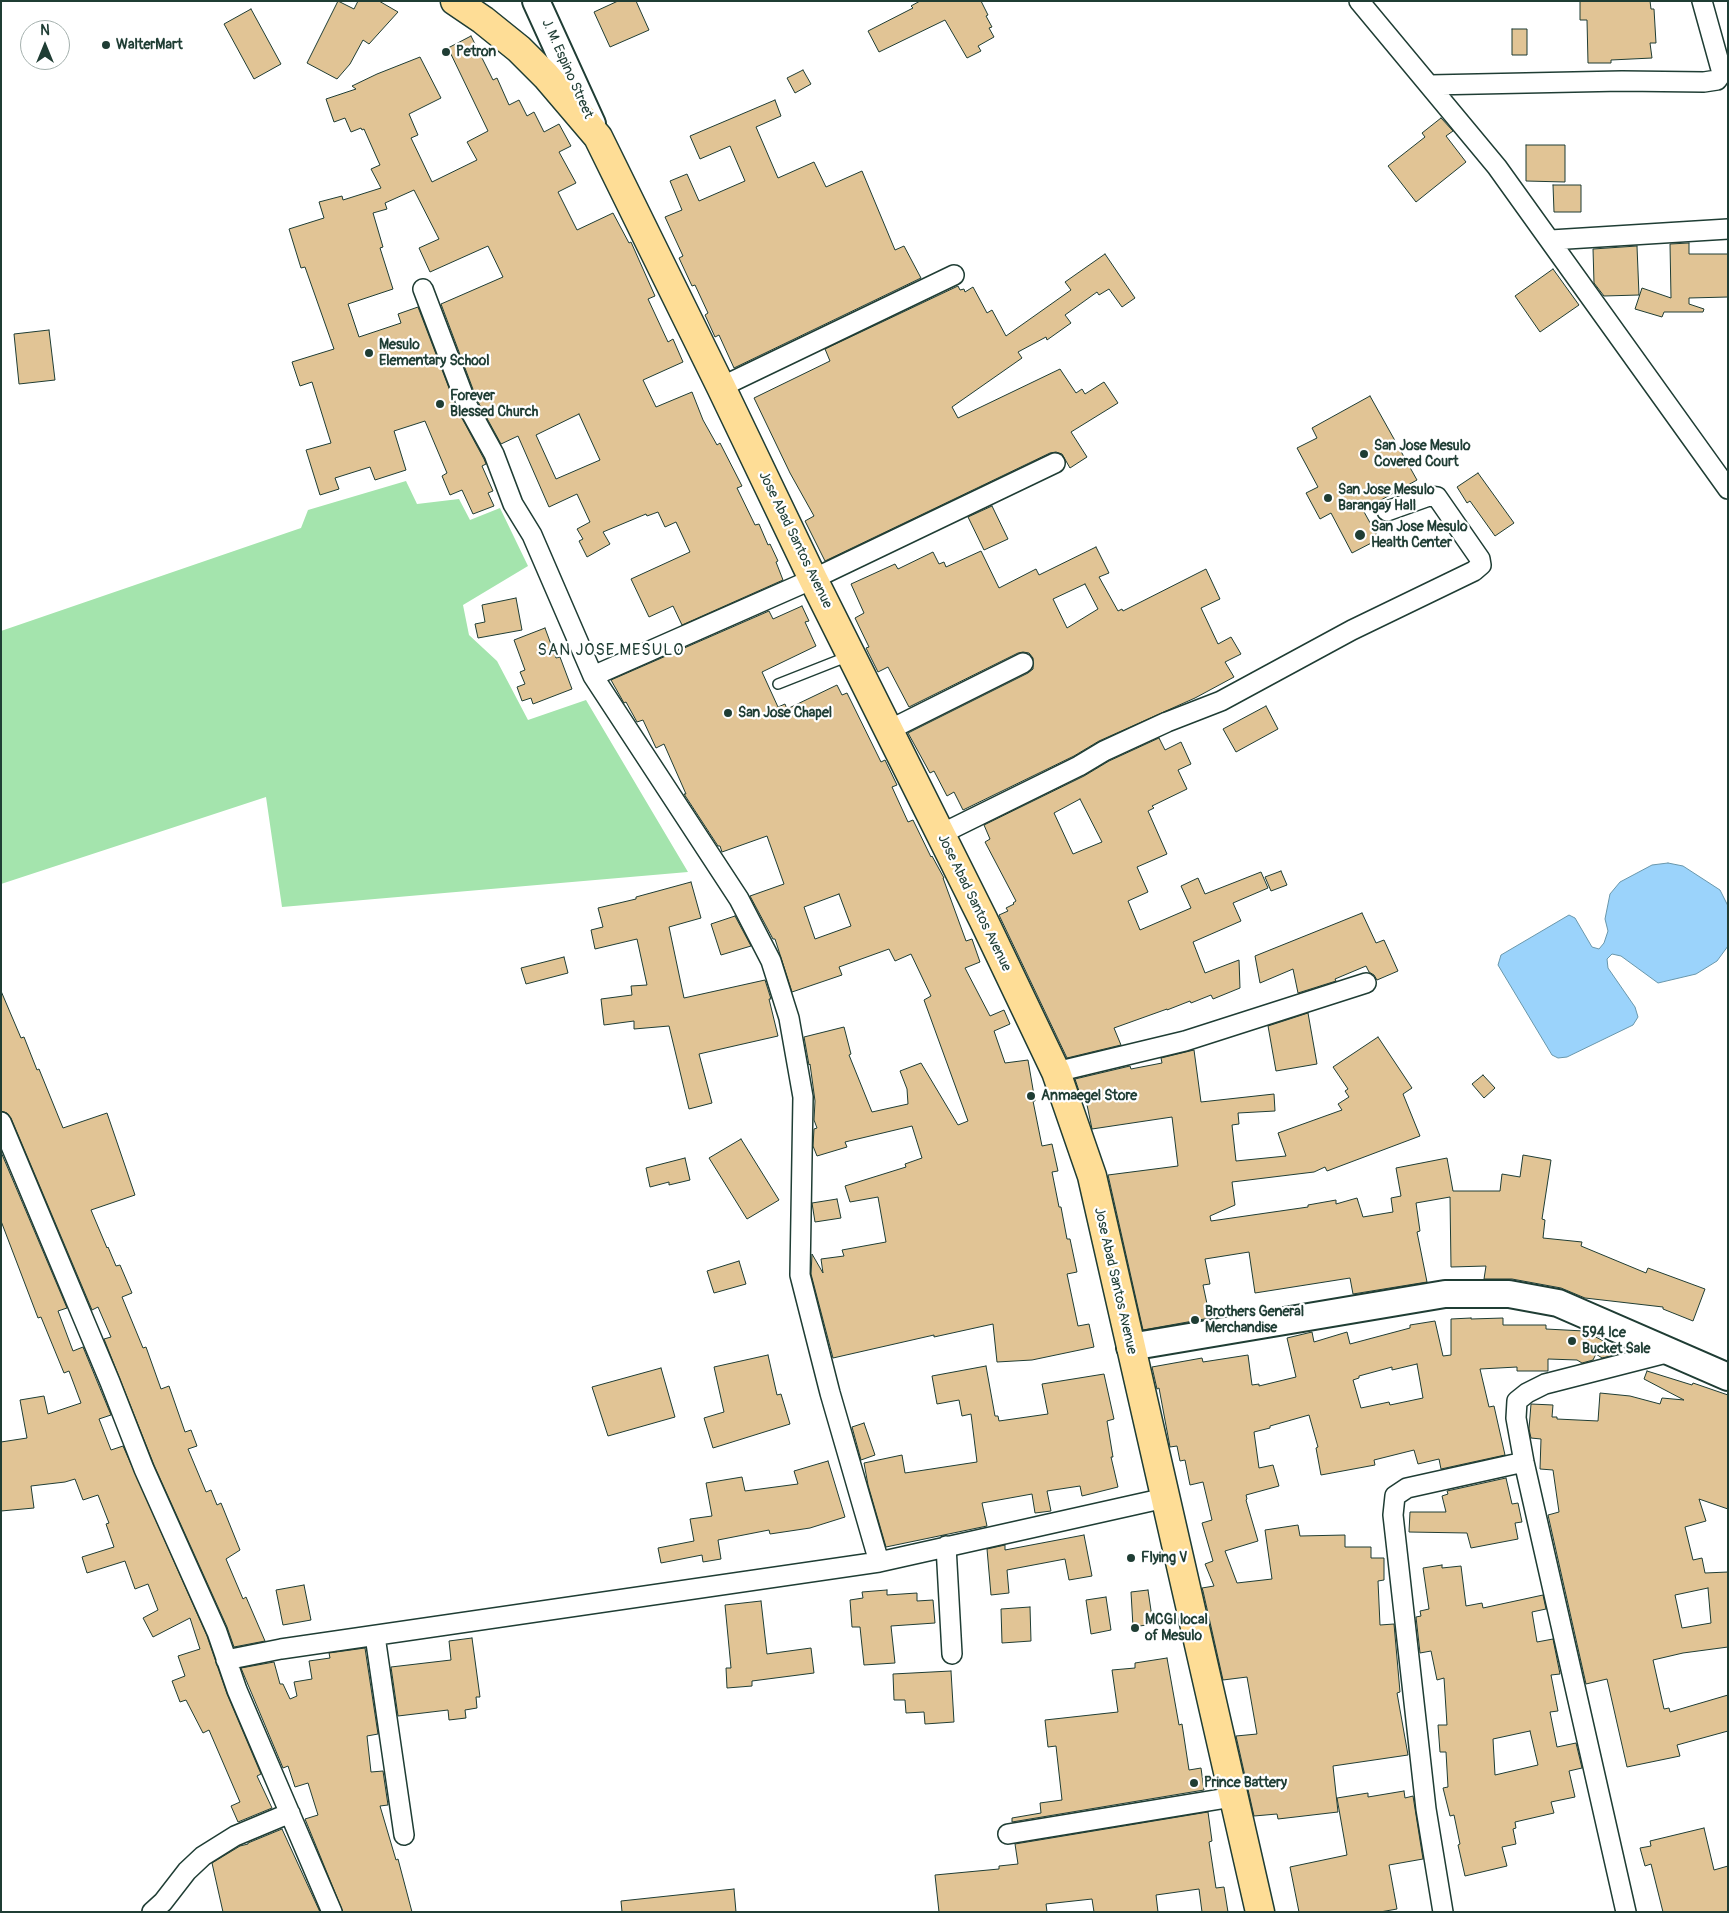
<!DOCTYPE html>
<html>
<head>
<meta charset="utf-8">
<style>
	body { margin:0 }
	#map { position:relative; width:1729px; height:1913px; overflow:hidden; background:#fff; font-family:Pangolin,sans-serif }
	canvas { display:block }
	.frame { position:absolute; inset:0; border:2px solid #1f3d34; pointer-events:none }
	.north { position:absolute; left:20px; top:20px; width:50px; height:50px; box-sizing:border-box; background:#fff; border:1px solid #a5b1ae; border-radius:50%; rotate:0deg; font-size:14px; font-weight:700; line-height:20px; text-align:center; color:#1f3d34 }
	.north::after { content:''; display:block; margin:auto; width:18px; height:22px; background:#1f3d34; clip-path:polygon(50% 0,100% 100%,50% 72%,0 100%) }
</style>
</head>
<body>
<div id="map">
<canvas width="1729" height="1913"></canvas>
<div class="frame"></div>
<div class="north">N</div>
</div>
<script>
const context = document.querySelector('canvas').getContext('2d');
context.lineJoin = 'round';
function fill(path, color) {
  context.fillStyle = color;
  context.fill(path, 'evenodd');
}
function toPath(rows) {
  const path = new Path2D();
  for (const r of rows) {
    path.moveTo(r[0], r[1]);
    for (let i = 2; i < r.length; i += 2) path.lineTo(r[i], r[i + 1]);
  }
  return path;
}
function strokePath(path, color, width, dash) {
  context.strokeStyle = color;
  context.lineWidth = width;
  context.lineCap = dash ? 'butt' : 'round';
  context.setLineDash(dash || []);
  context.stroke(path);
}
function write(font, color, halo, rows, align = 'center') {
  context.font = font + ' Pangolin,sans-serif';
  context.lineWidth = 4.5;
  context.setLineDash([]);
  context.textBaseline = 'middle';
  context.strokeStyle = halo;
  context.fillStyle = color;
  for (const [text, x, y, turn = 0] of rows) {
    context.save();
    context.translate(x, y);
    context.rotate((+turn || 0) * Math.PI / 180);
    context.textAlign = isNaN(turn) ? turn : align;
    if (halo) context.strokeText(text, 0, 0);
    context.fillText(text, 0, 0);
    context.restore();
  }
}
const green = toPath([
	[406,481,417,504,459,499,470,520,500,508,528,566,463,605,469,635,497,661,528,720,586,700,688,872,282,907,266,797,1,884,1,631,301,528,308,510]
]);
const water = toPath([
	[1668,863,1683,866,1720,890,1728,906,1728,946,1717,961,1696,974,1658,983,1621,956,1612,954,1607,959,1608,968,1635,1007,1638,1017,1633,1025,1567,1057,1558,1058,1552,1055,1498,965,1501,955,1569,915,1575,918,1592,947,1599,949,1604,943,1608,931,1605,919,1610,894,1620,882,1652,865,1668,863]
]);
const building = toPath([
	[338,1,354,9,358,1,379,1,398,12,369,44,363,40,350,64,337,79,307,63,338,1],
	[618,1,636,1,649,30,610,47,594,12,618,1],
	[920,1,981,1,988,15,986,16,992,27,989,28,994,37,978,46,981,51,967,58,945,20,879,52,868,31,913,8,911,6,920,1],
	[1580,1,1650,1,1651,9,1654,9,1656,43,1650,43,1652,58,1611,60,1611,63,1588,63,1587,20,1580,20,1580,1],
	[251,9,281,64,254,79,224,24,251,9],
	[1512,29,1527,29,1527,55,1512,55,1512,29],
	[471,36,493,80,497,78,509,105,519,100,527,116,534,112,544,132,559,124,571,146,559,152,576,183,558,192,577,230,613,213,629,243,631,242,655,296,648,299,668,342,673,339,683,362,643,380,656,407,692,392,703,420,717,445,720,443,742,486,737,488,755,525,759,524,768,545,770,544,778,561,776,562,783,580,682,625,673,606,649,617,631,579,690,552,676,522,665,527,658,512,647,516,646,514,603,532,610,544,587,557,579,541,583,539,577,529,590,522,577,494,549,507,518,436,501,444,477,400,441,304,503,277,488,246,430,272,419,248,439,239,414,190,385,203,387,209,373,213,383,247,380,248,393,289,348,304,359,337,401,323,398,314,418,307,457,409,484,459,486,464,482,466,493,491,488,493,494,506,473,514,462,490,450,495,442,476,447,473,425,421,394,431,406,470,375,480,370,467,335,478,339,489,320,495,306,450,331,443,312,382,300,386,292,362,334,349,305,267,301,268,289,229,324,218,319,202,342,196,343,200,381,188,371,169,380,165,364,129,362,130,361,128,351,132,345,118,334,122,326,99,356,89,352,86,377,74,420,57,441,98,409,114,418,135,411,138,432,182,477,160,467,142,488,131,448,48,471,36],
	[579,414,600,460,556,479,536,435,579,414],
	[803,70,811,84,795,93,787,78,803,70],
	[775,100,781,116,756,127,778,178,814,162,826,187,862,171,895,250,904,246,921,278,734,368,719,335,715,337,705,315,708,313,695,285,692,286,679,258,683,256,665,217,682,210,670,181,687,174,699,201,745,181,730,146,700,159,690,136,775,100],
	[1441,118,1453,131,1446,136,1466,162,1416,202,1388,166,1425,137,1422,133,1441,118],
	[1526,145,1565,145,1565,182,1526,181,1526,145],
	[1553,185,1581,185,1581,212,1554,212,1553,185],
	[1689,243,1689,254,1728,254,1728,297,1689,298,1689,304,1704,309,1703,312,1664,312,1662,317,1635,309,1642,288,1671,298,1670,244,1689,243],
	[1637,246,1639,295,1604,296,1594,283,1593,249,1637,246],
	[1105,254,1135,298,1122,307,1109,289,1099,295,1097,292,1065,315,1071,323,1047,340,1046,337,1018,352,1022,358,952,407,958,418,1060,369,1076,393,1082,389,1085,394,1104,382,1118,403,1071,432,1087,457,1070,468,1062,454,1056,452,1050,453,825,561,805,521,814,516,790,473,754,398,830,361,825,349,958,286,960,290,964,289,965,292,973,287,987,313,992,310,1006,336,1071,290,1065,282,1105,254],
	[1553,269,1579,305,1540,332,1515,296,1553,269],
	[49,330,55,380,19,384,14,334,49,330],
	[1370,396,1417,480,1363,510,1379,539,1352,553,1331,513,1320,519,1306,493,1318,487,1297,448,1317,438,1312,428,1370,396],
	[1478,473,1514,523,1495,536,1470,501,1467,503,1457,487,1478,473],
	[992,506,1008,539,984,550,968,517,992,506],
	[1096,547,1109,573,1099,577,1118,611,1122,609,1123,611,1206,569,1220,599,1201,608,1218,644,1231,637,1241,654,1225,662,1234,677,1195,698,1099,741,1074,756,963,810,954,792,947,796,934,771,930,773,908,733,1028,673,1033,669,1033,658,1029,653,1023,652,1018,653,909,707,888,667,878,672,866,648,869,647,855,618,864,613,851,584,895,564,898,569,933,552,939,564,944,562,946,567,981,551,999,588,1036,569,1039,575,1096,547],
	[1085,584,1098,609,1067,628,1053,599,1085,584],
	[516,598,522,630,478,638,475,624,485,622,482,605,516,598],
	[802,606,809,621,805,622,816,646,762,672,778,707,785,704,787,709,837,685,842,695,847,693,881,762,885,760,897,785,892,787,908,822,913,820,931,857,932,856,944,878,943,878,966,941,972,939,980,962,965,968,990,1016,1004,1010,1010,1024,994,1031,1005,1063,1028,1060,1035,1101,1033,1101,1042,1146,1052,1144,1058,1171,1052,1172,1059,1207,1061,1207,1067,1239,1070,1239,1077,1272,1067,1274,1078,1326,1089,1324,1094,1347,1032,1360,997,1362,993,1324,934,1337,934,1335,833,1358,811,1274,812,1254,823,1273,821,1259,844,1256,842,1250,886,1242,878,1197,850,1202,845,1186,906,1167,905,1164,922,1158,912,1126,845,1142,847,1147,817,1156,813,1146,814,1129,817,1128,814,1120,815,1101,810,1064,809,1065,804,1037,844,1027,851,1054,849,1055,872,1112,908,1104,907,1089,900,1071,921,1063,958,1125,968,1121,924,1000,931,996,911,954,895,961,889,949,839,967,842,975,792,992,775,939,773,939,750,896,784,884,767,836,722,852,720,846,718,846,684,794,686,794,664,744,656,748,643,720,637,722,626,702,624,703,611,680,769,611,773,619,802,606],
	[839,894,851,926,815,939,804,907,839,894],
	[545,628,556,658,560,657,572,689,533,704,531,698,522,701,517,687,525,684,520,672,525,670,514,640,545,628],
	[1266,706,1278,729,1236,752,1223,729,1266,706],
	[1159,738,1165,750,1181,742,1191,764,1178,770,1187,789,1152,806,1154,808,1148,811,1167,854,1137,867,1148,892,1128,901,1140,930,1191,908,1181,886,1198,878,1205,894,1261,872,1268,888,1233,903,1241,921,1193,942,1205,973,1239,960,1240,988,1213,999,1211,995,1191,1003,1190,1001,1167,1010,1167,1009,1114,1028,1121,1045,1067,1058,999,915,1008,911,1006,908,1014,904,1013,903,1016,901,985,842,990,839,984,825,1084,776,1109,761,1159,738],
	[1080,799,1102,842,1073,854,1054,813,1080,799],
	[1281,871,1287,885,1271,891,1265,877,1281,871],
	[691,882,701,918,669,927,684,998,765,980,771,999,769,999,778,1036,699,1054,712,1103,689,1109,669,1026,634,1029,634,1021,604,1025,601,999,632,995,631,986,647,985,637,939,595,949,591,930,603,927,598,908,636,899,636,897,691,882],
	[1362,913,1376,943,1384,940,1398,971,1377,980,1374,975,1369,972,1366,966,1335,979,1336,981,1298,993,1293,969,1260,983,1255,956,1362,913],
	[735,916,751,946,721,955,711,924,735,916],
	[564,957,568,973,526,984,521,968,564,957],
	[1,991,21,1038,24,1037,37,1070,39,1069,63,1128,107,1113,135,1195,91,1210,107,1248,108,1247,116,1266,120,1265,132,1293,122,1297,143,1348,146,1347,161,1389,169,1386,185,1432,191,1430,197,1446,188,1449,206,1492,211,1490,217,1505,221,1503,240,1550,226,1559,243,1599,246,1597,265,1641,234,1647,227,1627,154,1465,104,1339,111,1337,98,1307,92,1310,11,1118,7,1113,1,1111,1,991],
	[1308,1013,1317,1064,1276,1071,1268,1026,1308,1013],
	[1378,1037,1412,1088,1403,1094,1420,1136,1327,1171,1325,1167,1314,1172,1232,1182,1235,1205,1210,1216,1211,1221,1308,1207,1308,1205,1336,1200,1336,1204,1357,1198,1363,1217,1393,1212,1391,1198,1401,1196,1396,1168,1447,1158,1453,1191,1500,1191,1502,1174,1520,1177,1523,1155,1551,1160,1542,1219,1545,1220,1543,1238,1582,1242,1581,1246,1646,1273,1648,1268,1705,1289,1693,1321,1663,1309,1663,1307,1585,1298,1561,1288,1512,1279,1484,1279,1486,1266,1451,1267,1450,1197,1416,1203,1420,1231,1417,1232,1427,1282,1353,1294,1350,1278,1255,1293,1249,1252,1205,1259,1210,1284,1203,1285,1210,1318,1143,1330,1108,1175,1178,1166,1172,1117,1092,1129,1086,1100,1082,1100,1075,1079,1130,1066,1131,1069,1162,1063,1161,1058,1194,1050,1201,1102,1274,1094,1275,1111,1238,1113,1239,1124,1232,1125,1236,1161,1286,1156,1278,1133,1342,1110,1338,1104,1349,1097,1345,1091,1348,1089,1333,1067,1378,1037],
	[1483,1075,1495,1088,1484,1098,1472,1084,1483,1075],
	[741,1139,779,1200,747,1219,709,1158,741,1139],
	[1,1152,67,1308,58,1311,73,1351,83,1347,111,1415,99,1419,111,1450,123,1446,207,1636,227,1694,261,1774,257,1776,272,1808,238,1822,231,1806,240,1802,209,1730,203,1733,186,1700,180,1702,172,1681,185,1676,178,1656,200,1649,190,1618,153,1637,143,1618,158,1610,148,1584,135,1589,125,1561,87,1573,82,1557,114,1547,106,1524,109,1523,98,1495,83,1500,75,1479,65,1482,31,1486,34,1508,1,1511,1,1442,27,1438,20,1400,44,1396,48,1414,81,1403,69,1371,64,1373,41,1317,38,1318,1,1221,1,1152],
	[685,1158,690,1180,669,1185,669,1182,650,1187,646,1168,685,1158],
	[837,1199,841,1218,815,1222,812,1203,837,1199],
	[739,1261,746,1284,714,1293,707,1271,739,1261],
	[1471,1318,1471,1319,1503,1318,1503,1325,1546,1325,1546,1329,1584,1331,1623,1351,1622,1353,1602,1358,1596,1354,1593,1360,1582,1363,1577,1360,1548,1359,1548,1371,1517,1371,1517,1367,1480,1369,1489,1407,1494,1406,1505,1455,1441,1469,1439,1459,1418,1464,1414,1450,1374,1460,1375,1465,1321,1475,1316,1448,1318,1447,1309,1415,1270,1426,1270,1428,1254,1432,1259,1468,1273,1465,1279,1486,1246,1495,1247,1499,1246,1500,1258,1541,1225,1551,1237,1583,1272,1579,1265,1530,1298,1525,1300,1536,1345,1535,1345,1547,1371,1547,1371,1558,1384,1558,1384,1580,1378,1581,1380,1625,1394,1624,1400,1692,1397,1693,1408,1755,1333,1766,1338,1812,1278,1819,1277,1814,1254,1816,1236,1736,1257,1734,1247,1677,1223,1680,1203,1591,1202,1588,1214,1586,1205,1564,1213,1561,1202,1523,1212,1520,1203,1482,1190,1485,1185,1460,1180,1461,1177,1446,1170,1447,1159,1388,1157,1389,1152,1367,1202,1358,1203,1362,1248,1355,1252,1385,1259,1384,1259,1386,1296,1377,1287,1338,1312,1332,1314,1342,1347,1332,1350,1344,1410,1328,1410,1325,1435,1321,1443,1356,1451,1355,1451,1319,1471,1318],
	[1417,1364,1423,1398,1390,1405,1389,1402,1361,1408,1353,1380,1359,1378,1359,1376,1392,1367,1392,1370,1417,1364],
	[768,1355,777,1395,781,1394,790,1424,713,1448,704,1418,724,1412,714,1367,768,1355],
	[986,1366,995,1416,998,1416,999,1421,1048,1414,1042,1384,1104,1374,1114,1419,1107,1421,1113,1457,1111,1457,1118,1487,1082,1496,1080,1486,1047,1491,1051,1511,1035,1513,1032,1494,982,1503,987,1526,886,1547,868,1485,864,1463,902,1455,905,1473,977,1462,971,1414,962,1416,959,1400,937,1404,932,1376,986,1366],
	[661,1368,675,1417,608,1436,592,1387,661,1368],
	[1647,1371,1692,1385,1693,1383,1728,1395,1728,1509,1699,1499,1706,1521,1685,1527,1693,1560,1702,1558,1705,1573,1728,1572,1728,1647,1683,1653,1653,1660,1664,1709,1669,1708,1670,1712,1728,1695,1728,1731,1677,1745,1680,1756,1627,1767,1607,1679,1586,1684,1548,1515,1559,1512,1553,1470,1540,1469,1541,1439,1531,1438,1529,1429,1531,1404,1553,1405,1552,1417,1557,1417,1557,1419,1598,1421,1600,1393,1630,1396,1660,1404,1662,1398,1684,1400,1644,1379,1647,1371],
	[1708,1588,1711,1623,1682,1628,1675,1595,1708,1588],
	[864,1423,875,1455,861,1460,852,1427,864,1423],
	[828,1461,845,1517,810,1528,770,1534,769,1530,718,1540,721,1559,703,1562,702,1555,661,1563,658,1548,694,1541,690,1519,712,1516,706,1483,742,1477,745,1491,798,1484,794,1471,828,1461],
	[1506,1478,1512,1504,1518,1503,1522,1522,1515,1523,1518,1539,1471,1548,1467,1533,1409,1532,1410,1512,1446,1512,1442,1496,1448,1494,1447,1491,1506,1478],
	[1084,1535,1092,1576,1069,1580,1065,1559,1007,1570,1009,1593,991,1595,987,1549,1005,1545,1005,1550,1084,1535],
	[1442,1565,1442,1568,1461,1566,1466,1606,1482,1603,1483,1608,1543,1595,1546,1609,1532,1612,1537,1642,1553,1639,1560,1674,1551,1675,1558,1711,1550,1712,1557,1747,1576,1743,1582,1768,1569,1771,1575,1797,1551,1802,1554,1813,1515,1822,1516,1828,1513,1829,1516,1844,1502,1847,1507,1866,1465,1876,1458,1845,1460,1844,1454,1815,1450,1816,1443,1788,1448,1787,1446,1752,1440,1752,1438,1725,1447,1725,1444,1678,1437,1680,1431,1651,1420,1653,1416,1617,1421,1616,1420,1611,1429,1609,1423,1568,1442,1565],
	[1530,1731,1538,1765,1495,1775,1493,1739,1530,1731],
	[304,1585,311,1620,283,1625,276,1590,304,1585],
	[887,1590,887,1595,917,1593,917,1601,933,1600,935,1623,891,1626,895,1663,864,1665,860,1627,852,1627,850,1600,863,1598,862,1592,887,1590],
	[1148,1590,1153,1624,1133,1627,1131,1592,1148,1590],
	[1106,1597,1111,1630,1091,1634,1086,1600,1106,1597],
	[761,1601,767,1654,811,1648,814,1673,752,1681,752,1686,727,1688,726,1668,731,1668,725,1605,761,1601],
	[1030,1607,1031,1641,1002,1643,1001,1609,1030,1607],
	[472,1638,480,1697,476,1697,477,1708,465,1710,466,1718,449,1720,448,1710,398,1716,391,1667,451,1660,449,1641,472,1638],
	[365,1648,378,1734,367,1736,371,1772,383,1771,388,1805,380,1806,396,1860,398,1859,412,1912,343,1912,305,1819,318,1815,308,1783,295,1787,288,1766,283,1768,241,1668,274,1662,280,1684,283,1684,290,1699,297,1696,294,1682,312,1679,309,1661,330,1658,329,1653,365,1648],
	[1167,1658,1179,1725,1182,1724,1189,1770,1201,1768,1204,1790,1012,1822,1012,1818,1041,1813,1040,1803,1062,1800,1056,1746,1048,1747,1045,1720,1118,1712,1112,1670,1135,1668,1135,1663,1167,1658],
	[951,1671,954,1722,925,1724,924,1712,906,1713,905,1700,894,1700,893,1674,951,1671],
	[1404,1791,1405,1798,1413,1796,1423,1859,1389,1865,1397,1909,1380,1912,1299,1912,1290,1867,1347,1855,1337,1798,1368,1793,1368,1797,1404,1791],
	[1208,1812,1212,1841,1209,1842,1216,1888,1224,1887,1228,1912,1202,1912,1199,1889,1156,1895,1158,1912,1094,1912,1092,1899,1046,1904,1047,1912,939,1912,935,1875,999,1869,999,1866,1018,1864,1015,1844,1208,1812],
	[1704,1828,1714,1870,1728,1866,1728,1912,1663,1912,1651,1864,1645,1866,1640,1848,1651,1846,1650,1841,1704,1828],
	[282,1829,320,1912,223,1912,212,1863,240,1846,248,1844,248,1843,282,1829],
	[734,1889,736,1912,622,1912,621,1901,734,1889]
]);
const service = toPath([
	[778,684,849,656]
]);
const minor = toPath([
	[1359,1,1497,167,1728,489],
	[1430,85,1622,81,1704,82,1717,80,1722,73,1702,1],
	[1551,240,1728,229],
	[423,289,467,405,494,454,513,504,532,535,593,676,739,899,771,961,789,1018,803,1097,800,1275,830,1393,879,1562],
	[721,387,954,275],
	[593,676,813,579,1055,463],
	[889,730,1023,663],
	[941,834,1079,766,1104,751,1167,722,1221,701,1352,630,1474,571,1481,565,1480,559,1437,497,1429,496,1387,511],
	[1056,1072,1185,1041,1366,983],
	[1,1122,110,1382,144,1469,217,1632,237,1690,332,1912],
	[946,1546,952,1654],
	[375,1636,404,1835],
	[226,1660,281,1649,879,1562,1165,1498],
	[1008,1834,1233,1797],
	[152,1912,163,1902,187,1871,203,1856,235,1836,290,1813],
	[1443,1912,1426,1809,1393,1515,1395,1496,1407,1488,1524,1462],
	[1626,1912,1524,1462,1516,1418,1517,1401,1527,1393,1545,1384,1670,1352]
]);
const secondary = toPath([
	[536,1,592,124],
	[1130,1347,1445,1294,1509,1294,1558,1303,1728,1377]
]);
const trunk = toPath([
	[455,1,483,20,519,49,546,76,598,137,721,387,813,579,983,919,1056,1072,1092,1176,1260,1912]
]);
const markers = [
	[106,45,5,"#1f3d34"],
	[446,52,5,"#1f3d34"],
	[369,353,5,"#1f3d34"],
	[440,404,5,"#1f3d34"],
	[1364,454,5,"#1f3d34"],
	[1328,498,5,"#1f3d34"],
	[1360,535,6,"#1f3d34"],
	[728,713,5,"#1f3d34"],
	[1031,1096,5,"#1f3d34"],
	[1195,1320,5,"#1f3d34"],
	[1572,1341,5,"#1f3d34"],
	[1131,1558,5,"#1f3d34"],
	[1135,1628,5,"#1f3d34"],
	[1194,1783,5,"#1f3d34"]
];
const poiNames = [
	["WalterMart",116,45],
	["Petron",456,52],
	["Mesulo",379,345],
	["Elementary School",379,361],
	["Forever",450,396],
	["Blessed Church",450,412],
	["San Jose Mesulo",1374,446],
	["Covered Court",1374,462],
	["San Jose Mesulo",1338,490],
	["Barangay Hall",1338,506],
	["San Jose Mesulo",1371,527],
	["Health Center",1371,543],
	["San Jose Chapel",738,713],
	["Anmaegel Store",1041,1096],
	["Brothers General",1205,1312],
	["Merchandise",1205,1328],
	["594 Ice",1582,1333],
	["Bucket Sale",1582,1349],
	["Flying V",1141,1558],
	["MCGI local",1145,1620],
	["of Mesulo",1145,1636],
	["Prince Battery",1204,1783]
];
const streetNames = [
	["J. M. Espino Street",567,69,66],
	["Jose Abad Santos Avenue",795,540,64],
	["Jose Abad Santos Avenue",974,903,64],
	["Jose Abad Santos Avenue",1115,1281,77]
];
const quarterNames = [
	["SAN JOSE MESULO",611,651]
];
fill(green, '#a4e4ad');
fill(water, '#9bd3fb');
strokePath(water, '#6997ab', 1);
fill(building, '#e1c495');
strokePath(building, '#1f3d34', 1);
strokePath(service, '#1f3d34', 12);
strokePath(minor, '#1f3d34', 22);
strokePath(secondary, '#1f3d34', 30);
strokePath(trunk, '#1f3d34', 31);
strokePath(service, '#fff', 9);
strokePath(minor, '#fff', 19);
strokePath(secondary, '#fff', 26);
strokePath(trunk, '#fedd96', 28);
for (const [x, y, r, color] of markers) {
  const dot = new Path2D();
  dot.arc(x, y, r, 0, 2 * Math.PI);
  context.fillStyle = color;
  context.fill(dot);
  strokePath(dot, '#fff', 2);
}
write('bold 14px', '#1f3d34', '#fff', poiNames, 'left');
write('14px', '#1f3d34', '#fff', streetNames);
context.letterSpacing = '1px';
write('16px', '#1f3d34', '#fff', quarterNames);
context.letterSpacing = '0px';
</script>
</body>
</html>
